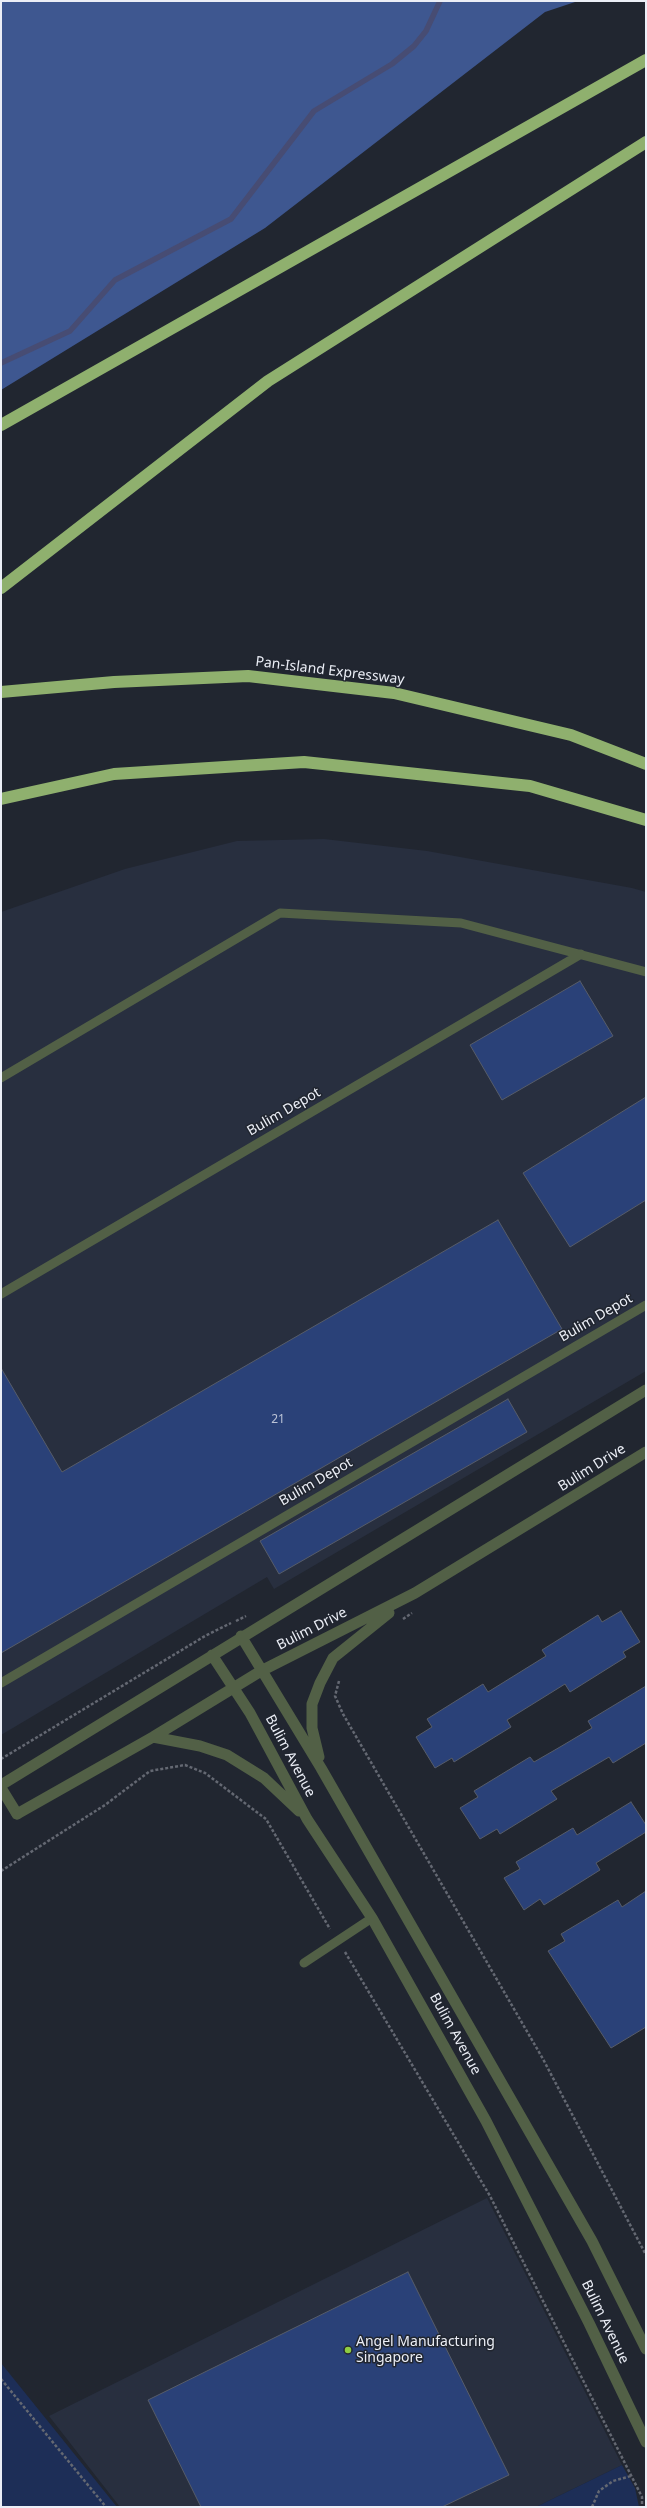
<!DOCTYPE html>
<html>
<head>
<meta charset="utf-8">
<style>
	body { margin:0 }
	#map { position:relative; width:647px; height:2508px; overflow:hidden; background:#212630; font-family:"Noto Sans",sans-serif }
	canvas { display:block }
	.frame { position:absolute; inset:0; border:2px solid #ebeef6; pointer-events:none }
</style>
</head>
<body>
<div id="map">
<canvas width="647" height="2508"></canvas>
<div class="frame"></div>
</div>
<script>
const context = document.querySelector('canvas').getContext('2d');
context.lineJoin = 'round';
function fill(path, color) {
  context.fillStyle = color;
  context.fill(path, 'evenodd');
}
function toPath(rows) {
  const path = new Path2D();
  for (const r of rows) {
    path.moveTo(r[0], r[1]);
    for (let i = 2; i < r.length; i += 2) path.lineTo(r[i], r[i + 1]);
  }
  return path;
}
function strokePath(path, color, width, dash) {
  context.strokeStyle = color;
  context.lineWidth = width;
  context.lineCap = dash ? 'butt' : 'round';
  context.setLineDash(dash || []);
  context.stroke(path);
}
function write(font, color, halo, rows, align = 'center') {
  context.font = font + ' "Noto Sans",sans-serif';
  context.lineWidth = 3;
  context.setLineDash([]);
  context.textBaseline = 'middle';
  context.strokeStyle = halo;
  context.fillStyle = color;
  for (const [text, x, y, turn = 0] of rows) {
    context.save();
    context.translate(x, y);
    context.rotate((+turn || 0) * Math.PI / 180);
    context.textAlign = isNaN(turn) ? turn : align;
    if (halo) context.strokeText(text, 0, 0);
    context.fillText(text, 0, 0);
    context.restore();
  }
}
const built = toPath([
	[324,839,427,851,632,888,646,892,646,1371,274,1589,267,1577,1,1735,1,912,125,869,237,841],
	[487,2198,622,2465,536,2507,120,2507,49,2416]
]);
const green = toPath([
	[1,2363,117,2507,1,2507],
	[622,2465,635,2488,639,2507,536,2507]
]);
const forest = toPath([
	[1,1,578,1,545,12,265,228,1,390]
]);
const stream = toPath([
	[1,363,70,331,115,280,231,219,314,111,392,64,414,46,426,31,440,1]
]);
const building = toPath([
	[580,981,613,1036,502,1100,470,1045,580,981],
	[646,1097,646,1200,570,1247,523,1173,646,1097],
	[498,1220,562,1329,1,1653,1,1368,62,1472,498,1220],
	[508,1399,527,1432,279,1574,260,1541,508,1399],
	[621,1611,640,1642,623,1652,626,1657,570,1692,565,1684,507,1720,511,1727,454,1762,452,1758,435,1768,416,1737,432,1727,427,1719,483,1684,488,1692,546,1656,542,1650,598,1615,602,1622,621,1611],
	[646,1686,646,1743,613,1763,609,1757,551,1791,557,1799,500,1834,497,1829,480,1839,460,1808,478,1797,474,1791,530,1757,534,1762,560,1747,592,1728,588,1721,646,1686],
	[631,1802,646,1825,646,1832,596,1863,600,1870,544,1905,540,1899,524,1910,504,1878,520,1869,516,1862,573,1828,577,1835,631,1802],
	[646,1891,646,2027,611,2048,548,1951,565,1941,561,1934,618,1900,622,1907,646,1891],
	[408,2272,509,2475,442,2507,201,2507,148,2400,408,2272]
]);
const path = toPath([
	[403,1619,412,1613],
	[236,1621,246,1616],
	[339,1681,335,1696,343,1714,543,2059,646,2255],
	[1,1759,205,1636,231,1623],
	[1,1871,105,1805,150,1771,185,1765,205,1773,266,1819,330,1929],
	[345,1952,490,2196,642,2497,642,2507],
	[1,2379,106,2507],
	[592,2507,599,2491,613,2481,631,2476]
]);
const service = toPath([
	[1,1078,280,913,461,923,646,972],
	[1,1294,581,954],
	[1,1683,646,1305],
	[304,1963,372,1918]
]);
const minor = toPath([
	[1,1788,17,1814]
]);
const tertiary = toPath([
	[241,1636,321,1768,592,2241,646,2349],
	[212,1655,250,1713,307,1819,372,1918,486,2121,589,2323,646,2442],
	[153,1737,200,1746,227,1755,264,1778,299,1811],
	[319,1757,312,1728,312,1704,320,1683,333,1658,389,1613],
	[1,1785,646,1390],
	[17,1814,153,1737,261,1671,415,1593,646,1452]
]);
const motorway = toPath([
	[1,425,646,60],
	[1,588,268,381,646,142],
	[1,692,114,682,248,676,394,693,571,735,646,764],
	[1,799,114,774,304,762,530,786,646,820]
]);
const markers = [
	[348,2350,4,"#8fcd41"]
];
const numberNames = [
	["21",278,1420]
];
const streetNames = [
	["Pan-Island Expressway",330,671,7],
	["Bulim Depot",284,1112,-30],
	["Bulim Depot",596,1318,-30],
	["Bulim Drive",592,1468,-32],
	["Bulim Depot",316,1482,-30],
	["Bulim Drive",312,1629,-27],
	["Bulim Avenue",290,1756,62],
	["Bulim Avenue",455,2034,61],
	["Bulim Avenue",605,2322,64]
];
const poiNames = [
	["Angel Manufacturing",356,2342],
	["Singapore",356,2358]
];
fill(built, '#282f3f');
fill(green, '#1d2e57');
fill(forest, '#3e5790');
strokePath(stream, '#474c73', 5.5);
fill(building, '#2a4178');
strokePath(building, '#565c69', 1);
strokePath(path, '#646872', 2.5, [3, 2]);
strokePath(service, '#526046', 9);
strokePath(minor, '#526046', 11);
strokePath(tertiary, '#526046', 11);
strokePath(motorway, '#8fb06e', 12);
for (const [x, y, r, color] of markers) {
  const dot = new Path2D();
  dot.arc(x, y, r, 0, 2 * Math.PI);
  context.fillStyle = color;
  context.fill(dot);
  strokePath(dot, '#212630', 1.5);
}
write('12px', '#bbc3d6', null, numberNames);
write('14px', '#ebeef6', '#212630', streetNames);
write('14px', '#ebeef6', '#212630', poiNames, 'left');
</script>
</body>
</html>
